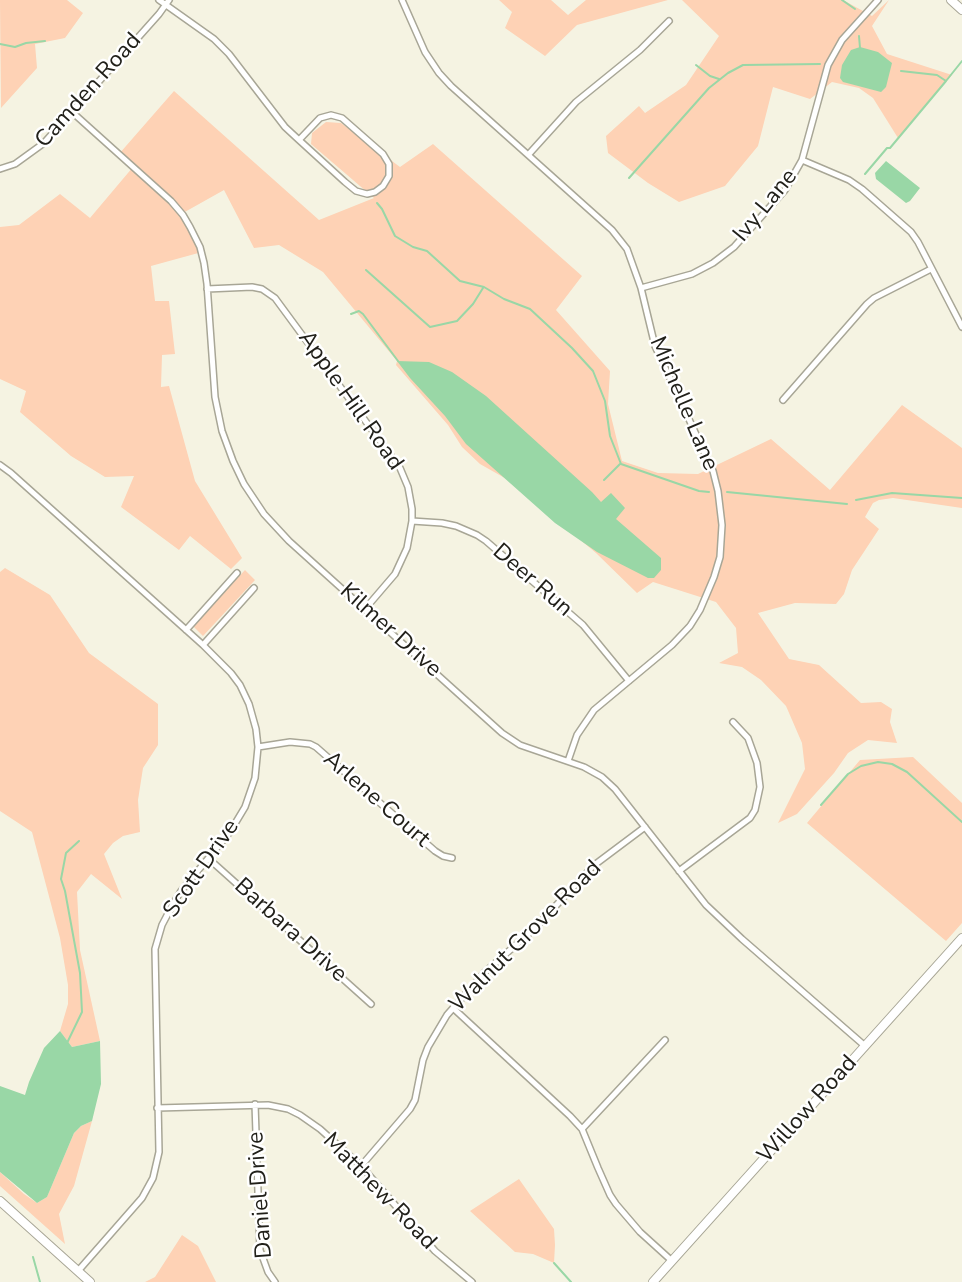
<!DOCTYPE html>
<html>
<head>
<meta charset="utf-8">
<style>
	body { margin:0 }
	canvas { display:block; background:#f5f3e2 }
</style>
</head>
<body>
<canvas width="962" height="1282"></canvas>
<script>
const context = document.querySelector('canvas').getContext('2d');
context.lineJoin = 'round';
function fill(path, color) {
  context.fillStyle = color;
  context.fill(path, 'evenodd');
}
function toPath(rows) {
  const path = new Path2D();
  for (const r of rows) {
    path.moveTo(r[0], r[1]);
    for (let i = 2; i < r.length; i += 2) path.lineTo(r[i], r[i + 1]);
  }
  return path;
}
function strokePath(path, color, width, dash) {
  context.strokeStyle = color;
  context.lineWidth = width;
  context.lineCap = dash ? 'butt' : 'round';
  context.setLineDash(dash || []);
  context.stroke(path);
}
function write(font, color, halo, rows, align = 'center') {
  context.font = font + ' "Nunito Sans",sans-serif';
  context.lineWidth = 5;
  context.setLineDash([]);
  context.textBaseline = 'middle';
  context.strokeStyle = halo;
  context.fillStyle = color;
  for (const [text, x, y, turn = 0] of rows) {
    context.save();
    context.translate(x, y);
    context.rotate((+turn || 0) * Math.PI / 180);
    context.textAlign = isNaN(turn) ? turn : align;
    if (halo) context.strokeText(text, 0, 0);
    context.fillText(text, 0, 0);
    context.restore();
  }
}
const green = toPath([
	[0,0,67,0,83,13,65,38,35,44,37,68,1,108],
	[499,0,551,0,568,15,586,0,668,0,577,25,545,56,505,28,512,12],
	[682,0,843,0,872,16,889,0,872,26,887,54,952,75,898,138,873,98,859,88,832,82,810,99,773,87,758,146,725,186,679,202,648,183,608,153,606,136,639,106,645,113,686,85,719,36],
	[174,91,319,220,374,198,311,144,312,133,326,122,341,123,400,167,433,144,582,276,556,310,610,371,608,404,622,461,658,473,698,474,771,439,830,490,902,405,962,448,962,508,893,498,879,500,873,503,865,517,879,529,852,570,844,594,836,604,795,603,758,613,789,659,819,665,861,703,881,702,892,709,890,722,897,743,868,740,848,753,834,773,797,814,778,823,805,769,802,743,786,706,761,680,742,667,719,663,738,653,736,628,716,602,653,582,637,593,596,553,510,481,480,464,462,447,448,425,396,365,397,361,323,272,279,245,254,248,224,190,183,213,202,252,151,266,155,301,169,301,175,354,162,355,161,387,169,386,195,481,242,558,231,569,190,536,179,550,121,507,134,476,105,477,71,456,20,412,26,391,0,379,0,227,19,225,60,194,90,218,133,167,119,154],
	[5,568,50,595,89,653,158,704,158,745,143,768,138,800,140,832,123,836,113,843,104,854,122,899,91,874,77,892,80,950,100,1041,72,1047,60,1031,68,1004,68,985,60,938,32,832,0,811,0,572],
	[245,570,255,580,203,636,193,626],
	[913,757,962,803,962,923,946,941,807,823,860,760],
	[92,1121,74,1186,59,1214,65,1244,0,1186,0,1172,24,1194,37,1203,47,1197,74,1133,81,1126],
	[519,1179,554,1229,555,1245,554,1263,533,1254,515,1252,470,1211],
	[182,1235,198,1246,216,1282,145,1282,155,1277]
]);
const water = toPath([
	[860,47,878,52,892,63,886,87,881,92,843,82,840,78,842,65,851,50],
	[886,161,920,188,910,201,906,203,876,179,875,173],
	[397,361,429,362,452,372,486,396,592,492,601,502,611,493,625,508,616,519,661,558,661,570,654,578,648,578,597,552,555,523,466,444,445,416,410,378],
	[60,1031,72,1047,100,1041,101,1084,92,1121,81,1126,74,1133,47,1197,37,1203,0,1172,0,1086,25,1095,29,1082,44,1048]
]);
const stream = toPath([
	[842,0,855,9],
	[859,36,860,48],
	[0,44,15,47,26,43,45,41],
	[696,65,710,76,719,79],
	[901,71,937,75,946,81,962,61],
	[865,174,887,148,890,148,946,81],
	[629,178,709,88,728,73,743,65,820,64],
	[377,203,382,209,395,236,413,247,427,251,460,281,484,287,504,299,530,309,572,348,593,371,605,401,610,436,621,464,699,491,709,492],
	[366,270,430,327,457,321,473,304,483,288],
	[351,314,359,311,363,314,398,361],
	[604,480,620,464],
	[727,492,847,504],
	[856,500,892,493,962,498],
	[821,805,848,774,861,766,878,762,892,764,907,772,962,822],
	[67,1043,82,1012,80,973,65,891,61,879,66,853,79,841],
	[33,1257,40,1282],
	[554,1263,571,1282]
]);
const street = toPath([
	[159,0,214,39,229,54,285,127,299,140,345,182,356,191,367,194,375,192,383,186,389,176,389,164,383,154,342,118,331,115,320,118,299,140],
	[402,0,425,52,439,73,451,86,612,230,627,249,641,288,655,346,700,443,713,471,718,491,722,525,720,557,714,577,700,610,690,626,672,645,594,710,577,735,568,761],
	[72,112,171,201,183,215,190,227,200,247,204,263,207,284,215,397,222,431,233,461,244,484,264,514,289,541,502,733,520,745,584,767,602,777,615,789,706,905,742,939,865,1046],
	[529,154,576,102,640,50,669,21],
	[802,160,849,180,862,189,911,232,918,242,962,327],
	[0,169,15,164,44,143,159,14,169,0],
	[641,288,692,274,713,263,734,247,785,190,802,160,828,65,842,40,878,0],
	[207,289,252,287,262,289,275,298,400,468,408,487,412,509,412,521,407,548,395,574,365,609],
	[783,400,867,304,874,298,931,269],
	[0,465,11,473,203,645,231,673,240,685,249,704,256,729,258,747,255,778,245,807,230,832,181,891,173,904,162,925,155,949,159,1152,153,1178,142,1198,78,1271],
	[412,521,442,523,456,526,477,535,486,541,583,625,629,681],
	[186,630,237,573],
	[203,645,254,588],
	[258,747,290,742,310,744,316,747,435,851,443,856,452,858],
	[209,859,371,1004],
	[679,871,750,818,755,810,760,787,757,763,748,738,733,722],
	[453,1008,570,1116,582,1129,598,1168,610,1195,616,1204,640,1232,672,1261],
	[255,1104,260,1250,268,1272,275,1282],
	[157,1108,268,1105,288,1109,300,1115,320,1129,361,1166,435,1251,472,1282],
	[582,1129,665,1040],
	[361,1166,410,1109,415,1100,423,1060,428,1047,447,1015,485,972,534,929,593,866,645,827]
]);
const secondary = toPath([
	[951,0,962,10],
	[0,1201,90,1282],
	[653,1282,962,938]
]);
const streetNames = [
	["Camden Road",89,91,-48],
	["Ivy Lane",766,206,-51],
	["Apple Hill Road",350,401,55],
	["Michelle Lane",683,404,67],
	["Deer Run",532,581,41],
	["Kilmer Drive",390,631,42],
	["Arlene Court",376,800,41],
	["Scott Drive",202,869,-55],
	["Barbara Drive",290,931,42],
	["Walnut Grove Road",526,937,-45],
	["Willow Road",808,1110,-48],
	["Matthew Road",379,1192,46],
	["Daniel Drive",261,1195,-94]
];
fill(green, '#fed2b5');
fill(water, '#99d7a6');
strokePath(stream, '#99d7a6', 2);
strokePath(street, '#a8a696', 8);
strokePath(secondary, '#a8a696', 10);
strokePath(street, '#fff', 5);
strokePath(secondary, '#fff', 8);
write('23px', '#21201a', '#fff', streetNames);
</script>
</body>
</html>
